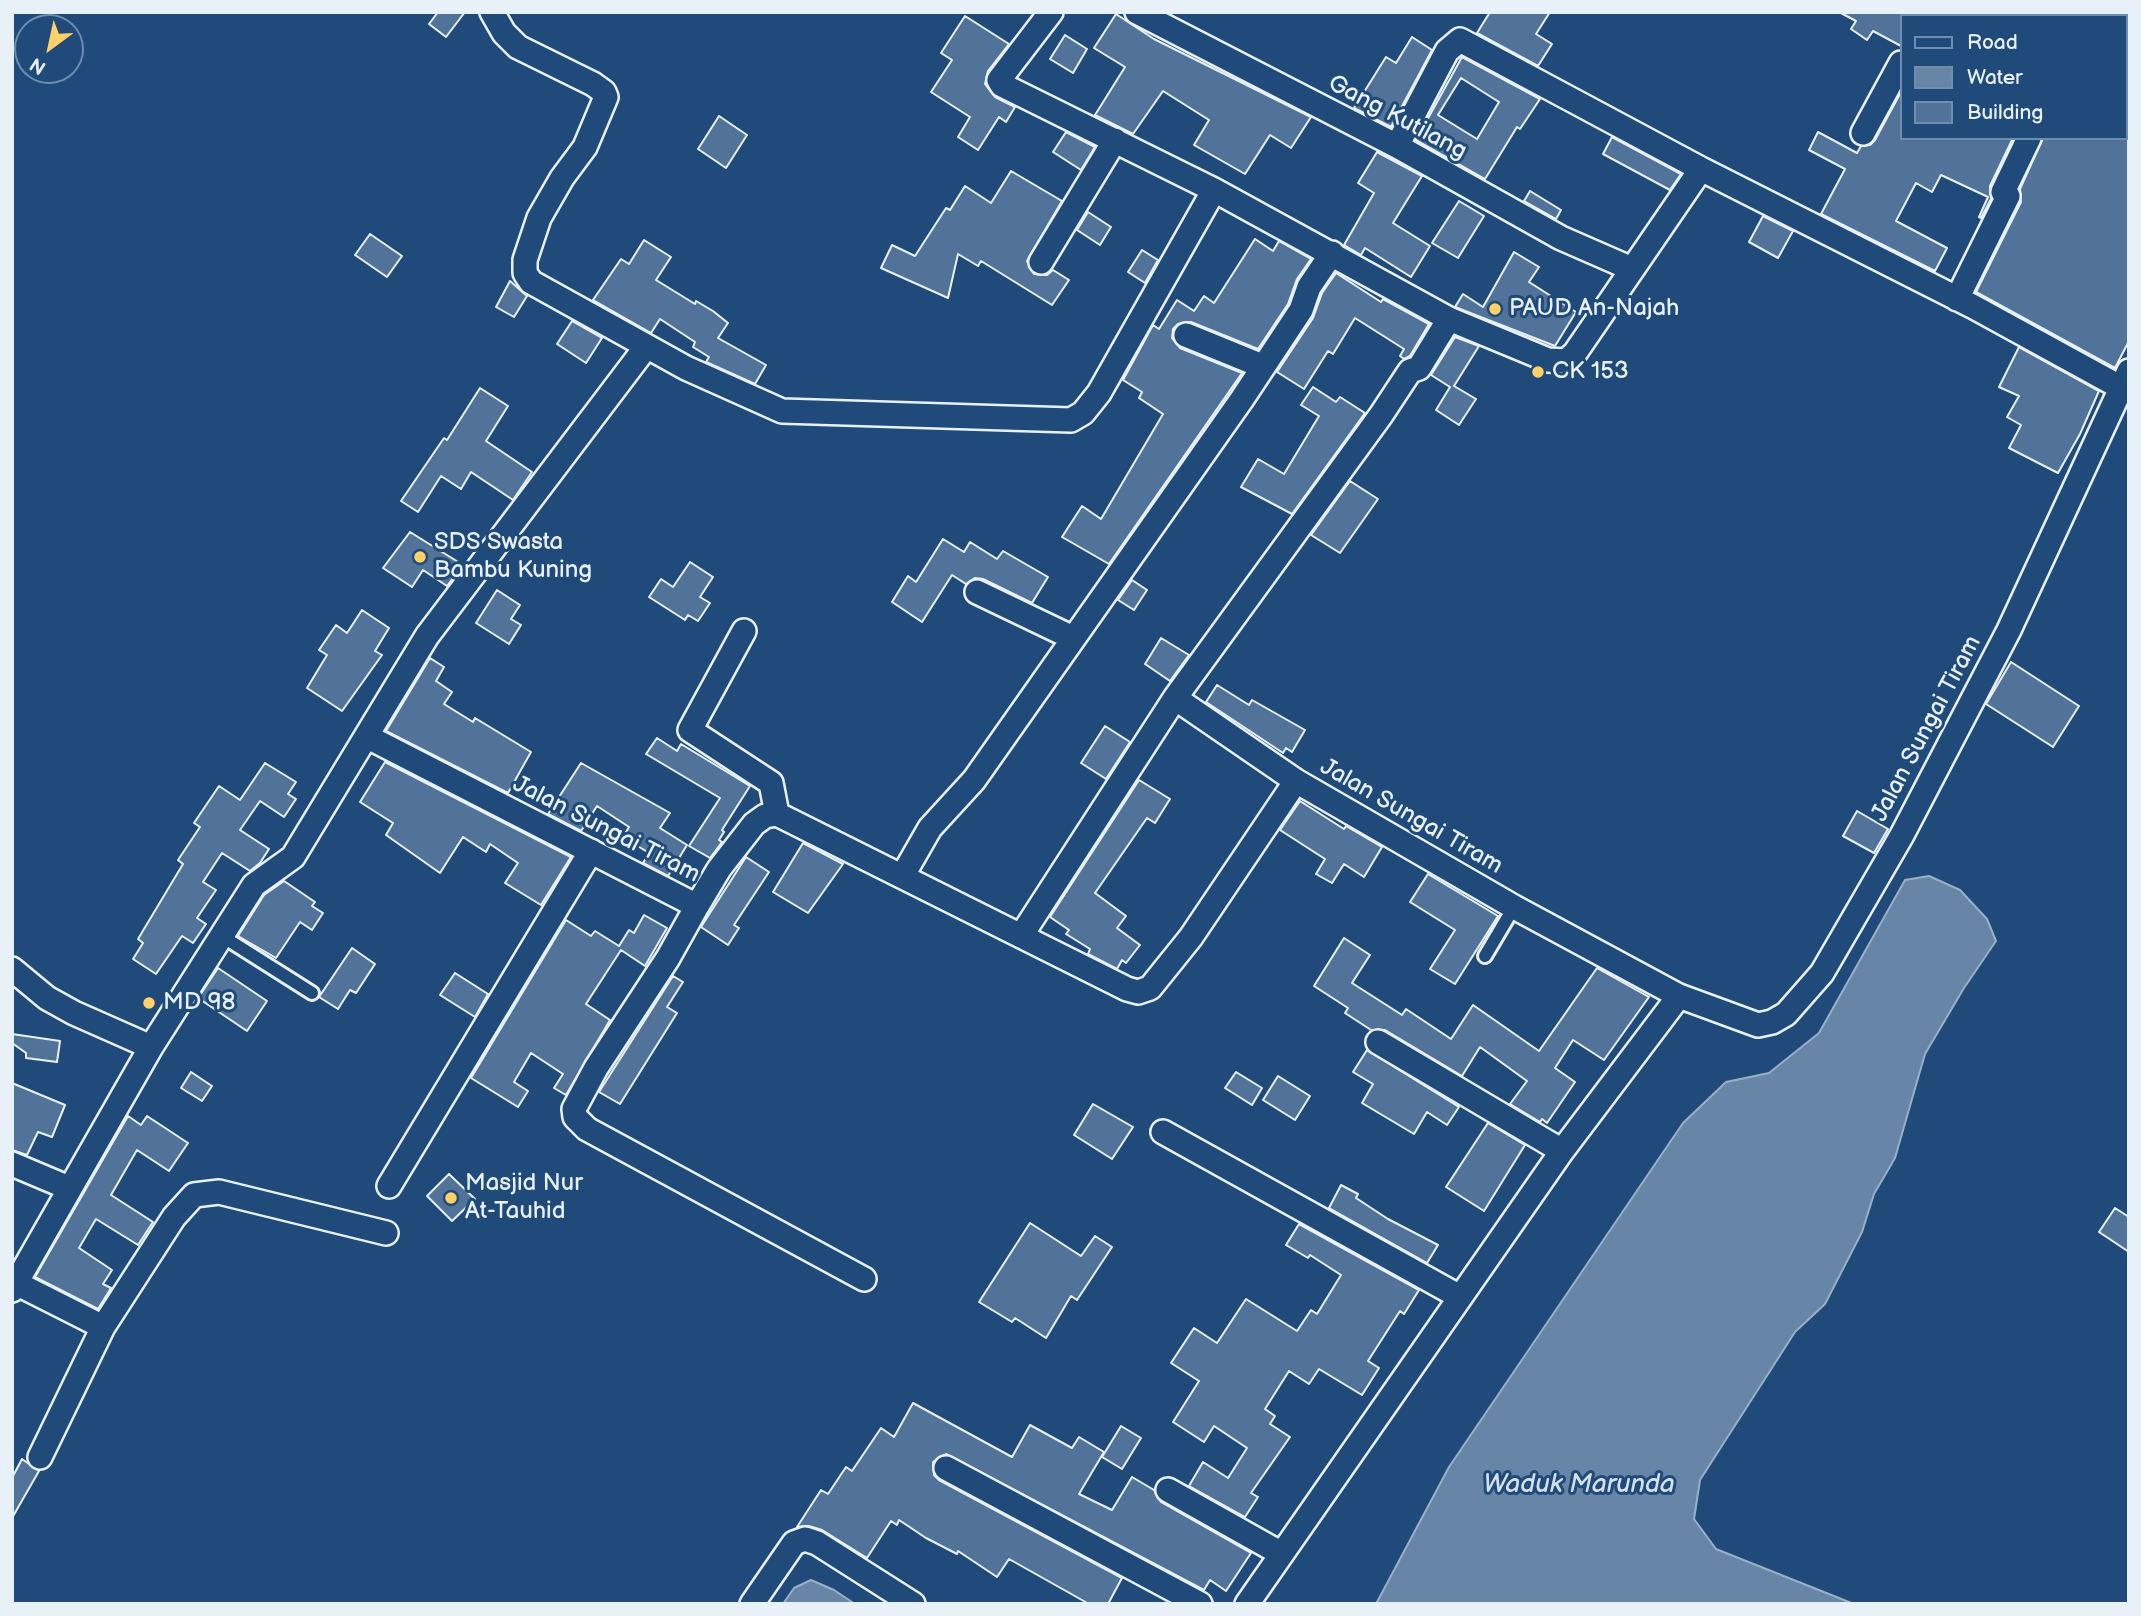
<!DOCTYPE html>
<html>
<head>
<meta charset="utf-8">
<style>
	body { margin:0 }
	#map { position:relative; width:2141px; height:1616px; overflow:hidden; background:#1f4a7a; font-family:"Balsamiq Sans",sans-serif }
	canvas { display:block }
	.frame { position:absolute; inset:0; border:14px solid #e8f1f8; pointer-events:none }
	.legend { position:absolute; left:1900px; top:14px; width:228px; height:126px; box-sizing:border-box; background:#1f4a7a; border:2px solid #6f8dac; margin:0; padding:9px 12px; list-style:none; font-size:21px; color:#e8f1f8 }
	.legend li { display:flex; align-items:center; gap:14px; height:35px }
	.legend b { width:35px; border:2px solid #6f8dac }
	.north { position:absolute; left:14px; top:14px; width:70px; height:70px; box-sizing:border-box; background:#1f4a7a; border:2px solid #6f8dac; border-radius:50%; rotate:213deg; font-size:19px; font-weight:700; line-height:28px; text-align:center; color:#e8f1f8 }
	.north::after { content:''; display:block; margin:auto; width:24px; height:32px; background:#ffd166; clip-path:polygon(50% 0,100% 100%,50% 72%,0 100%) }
</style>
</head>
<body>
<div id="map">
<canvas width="2141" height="1616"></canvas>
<div class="frame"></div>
<ul class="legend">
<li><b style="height:9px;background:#1f4a7a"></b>Road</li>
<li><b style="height:19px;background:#6685a7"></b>Water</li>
<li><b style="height:19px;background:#517399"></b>Building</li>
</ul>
<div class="north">N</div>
</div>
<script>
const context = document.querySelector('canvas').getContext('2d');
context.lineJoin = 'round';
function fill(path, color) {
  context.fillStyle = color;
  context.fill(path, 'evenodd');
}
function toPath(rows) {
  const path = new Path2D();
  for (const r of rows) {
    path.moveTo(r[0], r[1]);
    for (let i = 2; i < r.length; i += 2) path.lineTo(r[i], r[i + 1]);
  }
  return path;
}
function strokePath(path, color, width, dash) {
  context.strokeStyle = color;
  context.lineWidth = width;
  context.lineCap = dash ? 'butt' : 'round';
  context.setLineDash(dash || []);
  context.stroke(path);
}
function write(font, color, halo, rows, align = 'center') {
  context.font = font + ' "Balsamiq Sans",sans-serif';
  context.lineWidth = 6;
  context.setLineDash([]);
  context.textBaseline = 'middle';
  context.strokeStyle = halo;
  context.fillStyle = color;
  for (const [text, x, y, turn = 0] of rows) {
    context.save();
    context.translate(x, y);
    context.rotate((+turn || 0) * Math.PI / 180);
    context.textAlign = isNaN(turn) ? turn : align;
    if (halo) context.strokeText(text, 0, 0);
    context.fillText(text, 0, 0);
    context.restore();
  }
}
const water = toPath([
	[1929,876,1960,890,1987,919,1996,941,1964,988,1925,1054,1895,1158,1874,1194,1862,1232,1825,1304,1795,1332,1700,1480,1694,1519,1716,1549,1854,1604,1376,1604,1449,1467,1683,1123,1726,1082,1769,1073,1819,1033,1905,880,1929,876],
	[811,1580,834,1590,855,1604,783,1604,794,1588,811,1580]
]);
const building = toPath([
	[438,12,465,12,446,37,429,24,438,12],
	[1490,12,1550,12,1536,34,1552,44,1538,66,1477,33,1490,12],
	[1839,12,1901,12,1901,46,1873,31,1867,40,1851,29,1856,21,1839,12],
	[1116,14,1154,39,1311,117,1291,148,1270,135,1245,174,1194,145,1209,120,1163,91,1133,134,1095,115,1125,67,1094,48,1116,14],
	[965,16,1009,44,988,71,985,84,995,97,1015,107,1006,122,999,117,978,150,958,137,970,117,931,92,952,60,941,53,965,16],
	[1065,35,1087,49,1073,73,1050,59,1065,35],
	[1412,37,1432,50,1391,127,1354,108,1386,57,1396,63,1412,37],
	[1462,57,1540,99,1520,129,1517,127,1485,179,1416,140,1462,57],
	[1461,78,1499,102,1477,139,1438,115,1461,78],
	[1901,92,1901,138,2013,138,1990,186,1991,199,1981,218,1979,217,1988,197,1941,175,1932,192,1916,183,1896,221,1947,248,1935,271,1821,214,1845,169,1809,150,1818,132,1857,153,1861,146,1870,145,1875,140,1901,92],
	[719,116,747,135,726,168,698,149,719,116],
	[1066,132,1095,147,1081,170,1053,152,1066,132],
	[1612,137,1681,174,1670,190,1603,154,1612,137],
	[2043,138,2129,138,2129,341,2115,368,1976,292,2021,202,2020,189,2043,138],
	[1377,152,1422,176,1393,223,1430,246,1411,277,1365,248,1361,255,1344,245,1374,193,1358,183,1377,152],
	[1011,171,1062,201,1027,261,1034,274,1047,275,1053,270,1069,280,1052,305,981,261,978,266,958,254,948,298,881,268,892,245,915,256,946,208,950,210,965,186,991,203,1011,171],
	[1530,191,1561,210,1556,219,1524,201,1530,191],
	[1459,201,1484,216,1458,258,1432,243,1459,201],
	[1088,212,1111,227,1100,245,1077,230,1088,212],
	[1763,216,1793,231,1778,258,1749,242,1763,216],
	[370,234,402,256,387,277,355,255,370,234],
	[1255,239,1273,251,1279,241,1311,259,1297,279,1288,304,1258,349,1191,322,1178,324,1173,329,1172,338,1180,348,1242,373,1109,564,1062,537,1082,506,1101,519,1163,414,1139,398,1142,392,1123,380,1153,325,1159,329,1177,300,1194,311,1204,296,1214,303,1255,239],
	[644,240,671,257,656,280,695,304,696,301,713,311,728,323,718,338,766,365,755,384,706,362,709,357,693,347,695,342,660,319,651,333,593,300,621,259,629,264,644,240],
	[1142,250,1158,260,1145,283,1128,272,1142,250],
	[1514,252,1539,267,1529,282,1576,312,1555,346,1455,307,1463,294,1483,307,1514,252],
	[1336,273,1381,302,1383,299,1429,324,1410,356,1404,359,1400,356,1404,349,1355,318,1333,354,1328,351,1304,389,1277,372,1313,318,1322,293,1336,273],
	[510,281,527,296,514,317,496,307,510,281],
	[572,321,602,338,586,363,557,344,572,321],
	[1455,337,1479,346,1454,386,1476,399,1459,425,1436,410,1450,387,1431,375,1455,337],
	[2019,347,2099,391,2080,434,2058,473,2009,448,2021,425,2007,417,2019,396,1999,387,2019,347],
	[1313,387,1336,402,1340,397,1365,413,1292,514,1241,487,1258,459,1284,474,1319,416,1301,405,1313,387],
	[480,388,508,406,486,441,532,472,513,500,471,472,461,489,441,476,418,512,401,501,444,438,447,440,480,388],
	[1350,481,1378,499,1340,553,1311,535,1350,481],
	[410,532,463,565,447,586,423,570,412,587,383,568,410,532],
	[943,539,964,552,970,542,997,559,1003,551,1048,577,1032,603,983,579,975,578,966,584,952,575,922,622,892,602,908,576,916,582,943,539],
	[690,562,713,577,700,597,710,603,698,621,688,615,685,620,649,597,661,579,673,587,690,562],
	[1132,580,1147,590,1134,610,1118,600,1132,580],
	[497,590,520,605,511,619,521,625,509,644,476,623,497,590],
	[362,610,389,628,375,651,382,655,342,711,307,688,327,655,319,650,336,625,347,633,362,610],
	[1161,638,1189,655,1170,681,1145,664,1161,638],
	[430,658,444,667,436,681,452,692,444,704,473,722,475,718,531,752,508,793,386,731,430,658],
	[2011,662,2079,706,2053,747,1986,704,2011,662],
	[1217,685,1249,705,1252,700,1305,730,1292,752,1286,748,1283,753,1206,702,1217,685],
	[1105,726,1130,742,1106,779,1081,763,1105,726],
	[657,738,677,751,681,744,750,786,722,830,724,832,719,840,722,842,710,858,689,846,720,798,646,754,657,738],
	[385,762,571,857,541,905,505,883,518,863,490,844,486,852,463,837,440,873,386,835,393,823,360,802,385,762],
	[265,763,296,782,288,794,296,799,284,817,260,801,240,830,269,849,260,863,250,871,222,853,203,882,216,890,197,918,206,924,193,943,182,936,156,974,133,959,143,943,138,939,183,864,178,860,200,827,194,823,219,786,240,800,265,763],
	[581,763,670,813,660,828,687,845,668,876,643,863,649,853,623,837,629,827,597,806,581,831,548,814,581,763],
	[1139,780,1170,799,1155,823,1147,818,1095,893,1126,916,1117,928,1140,945,1126,963,1122,960,1117,969,1088,954,1090,949,1066,934,1069,930,1050,917,1139,780],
	[1300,801,1344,829,1346,826,1382,847,1364,877,1344,864,1332,883,1316,874,1325,859,1280,830,1300,801],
	[1857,811,1888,829,1874,853,1843,836,1857,811],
	[803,843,843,864,808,913,773,892,803,843],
	[746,857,769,872,734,925,739,928,728,945,701,927,746,857],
	[1428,874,1498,916,1455,984,1430,969,1455,930,1410,902,1428,874],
	[284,881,315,902,312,906,323,913,312,930,300,922,276,958,238,936,264,895,284,881],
	[644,915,667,928,645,966,621,950,586,1004,610,1020,566,1095,554,1088,563,1074,531,1053,514,1082,528,1091,518,1107,471,1078,566,920,591,936,595,931,619,946,629,930,634,933,644,915],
	[1344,938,1370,955,1352,983,1402,1015,1406,1009,1451,1039,1473,1005,1539,1051,1597,968,1649,997,1604,1060,1573,1040,1555,1068,1575,1082,1547,1123,1542,1119,1540,1122,1510,1104,1527,1081,1480,1047,1462,1076,1385,1030,1371,1030,1345,1013,1348,1008,1314,986,1344,938],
	[352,948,375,964,356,993,350,990,338,1009,319,997,352,948],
	[218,968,267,1001,247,1031,198,998,218,968],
	[455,973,488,994,475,1017,440,995,455,973],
	[673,976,683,982,667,1007,677,1013,620,1104,599,1092,673,976],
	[12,1034,60,1041,57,1062,26,1058,26,1053,12,1043,12,1034],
	[1367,1050,1459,1107,1447,1125,1427,1112,1414,1134,1362,1103,1373,1084,1353,1072,1367,1050],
	[191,1072,212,1086,202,1101,181,1088,191,1072],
	[1236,1072,1262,1088,1252,1105,1225,1088,1236,1072],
	[1278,1076,1310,1096,1295,1120,1263,1100,1278,1076],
	[12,1083,65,1105,52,1137,38,1132,27,1155,12,1150,12,1083],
	[1093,1104,1133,1127,1112,1159,1074,1135,1093,1104],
	[128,1116,141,1125,147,1116,188,1143,169,1171,137,1150,111,1195,153,1222,138,1245,96,1219,79,1248,112,1270,103,1284,111,1288,98,1309,35,1277,128,1116],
	[1488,1123,1525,1145,1484,1211,1446,1187,1488,1123],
	[449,1174,475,1199,452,1221,427,1196,449,1174],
	[1341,1185,1358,1194,1356,1198,1388,1219,1438,1245,1427,1263,1329,1208,1341,1185],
	[2115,1208,2129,1217,2129,1252,2099,1232,2115,1208],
	[1030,1223,1081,1256,1095,1236,1112,1247,1077,1300,1071,1296,1046,1338,1015,1318,1012,1322,979,1302,1030,1223],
	[1299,1224,1419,1290,1404,1314,1400,1311,1368,1361,1379,1368,1362,1395,1319,1369,1309,1384,1289,1371,1265,1409,1275,1416,1270,1424,1290,1437,1251,1493,1258,1497,1245,1517,1189,1486,1203,1462,1228,1478,1247,1448,1214,1426,1204,1442,1173,1422,1199,1381,1171,1363,1194,1328,1217,1343,1246,1299,1297,1331,1311,1310,1317,1314,1341,1275,1310,1255,1308,1258,1286,1245,1299,1224],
	[913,1403,1012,1457,1030,1425,1072,1448,1079,1437,1104,1452,1079,1494,1112,1510,1132,1477,1154,1490,1161,1502,1251,1553,1226,1591,1210,1580,1204,1590,946,1454,933,1462,934,1475,939,1480,1122,1578,1108,1604,1089,1604,1009,1559,997,1577,958,1551,957,1554,926,1538,899,1520,897,1525,891,1521,867,1558,822,1530,809,1526,797,1527,821,1490,828,1494,846,1467,852,1471,881,1428,894,1437,913,1403],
	[1121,1426,1141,1438,1122,1469,1102,1457,1121,1426],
	[22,1459,39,1471,12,1518,12,1478,22,1459]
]);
const lane = toPath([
	[222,936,312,993],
	[1485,956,1514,907]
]);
const street = toPath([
	[492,12,504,33,518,47,593,84,604,92,606,97,585,147,562,178,539,218,525,260,525,273,531,282,686,368,782,411,1071,420,1083,413,1099,393,1214,190],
	[1051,12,999,80,1002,85,1214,190,1449,319,1548,360,1566,361,1575,353,1701,169],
	[1137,12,1397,146,1561,238,1632,269],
	[2081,12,2090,16],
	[1927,16,1928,12],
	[2125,30,2129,31],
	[1863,133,1901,63],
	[1397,146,1447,51,1460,40,1701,169,1974,307,2129,392],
	[1041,262,1115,140],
	[1957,299,2008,196,2003,192,2029,138],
	[1186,335,1262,366],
	[977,592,1073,638],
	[744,631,690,730,771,783,777,814],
	[1175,698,1296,781],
	[368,737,697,906,719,869,754,824,765,816,777,814,1127,989,1138,992,1150,988,1191,937,1296,781,1514,907,1679,996,1758,1025,1772,1022,1786,1014,1822,973,1902,835,2009,630,2129,371],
	[903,875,930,828,974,780,1242,399,1301,310,1309,287,1332,253],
	[697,906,668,958,596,1068,574,1109,575,1117,587,1129,864,1279],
	[1021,936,1175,698,1381,415,1410,371,1419,368,1449,319],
	[12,969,47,998,74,1013,151,1047],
	[1378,1042,1562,1151],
	[1163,1132,1460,1297],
	[12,1164,69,1188],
	[389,1186,591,851],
	[12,1281,103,1327],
	[12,1290,151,1047,254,885,293,857,427,636,646,347],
	[40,1457,103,1327,174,1217,194,1195,219,1192,386,1233],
	[946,1468,1200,1604],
	[1168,1490,1280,1553],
	[752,1604,794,1543,805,1539,817,1543,913,1604],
	[1247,1604,1562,1151,1679,996]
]);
const markers = [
	[1495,309,7,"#ffd166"],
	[1538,372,7,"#ffd166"],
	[420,557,7,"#ffd166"],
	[149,1003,7,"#ffd166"],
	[451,1198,7,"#ffd166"]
];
const streetNames = [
	["Gang Kutilang",1397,118,28],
	["Jalan Sungai Tiram",1927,729,-62],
	["Jalan Sungai Tiram",1411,817,30],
	["Jalan Sungai Tiram",606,830,27]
];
const poiNames = [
	["PAUD An-Najah",1509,309],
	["CK 153",1552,372],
	["SDS Swasta",434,543],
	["Bambu Kuning",434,571],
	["MD 98",163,1003],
	["Masjid Nur",465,1184],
	["At-Tauhid",465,1212]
];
const waterNames = [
	["Waduk Marunda",1579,1485]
];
fill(water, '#6685a7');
strokePath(water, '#9ab0c7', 2);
fill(building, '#517399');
strokePath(building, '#e8f1f8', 2);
strokePath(lane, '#e8f1f8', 18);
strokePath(street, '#e8f1f8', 28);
strokePath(lane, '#1f4a7a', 12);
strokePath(street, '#1f4a7a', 23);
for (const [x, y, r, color] of markers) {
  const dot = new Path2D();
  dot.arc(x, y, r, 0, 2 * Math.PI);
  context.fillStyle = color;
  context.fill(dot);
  strokePath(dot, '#1f4a7a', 2.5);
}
write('24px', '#e8f1f8', '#1f4a7a', streetNames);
write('24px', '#e8f1f8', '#1f4a7a', poiNames, 'left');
write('italic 26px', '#d4e1ec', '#1f4a7a', waterNames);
</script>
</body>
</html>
